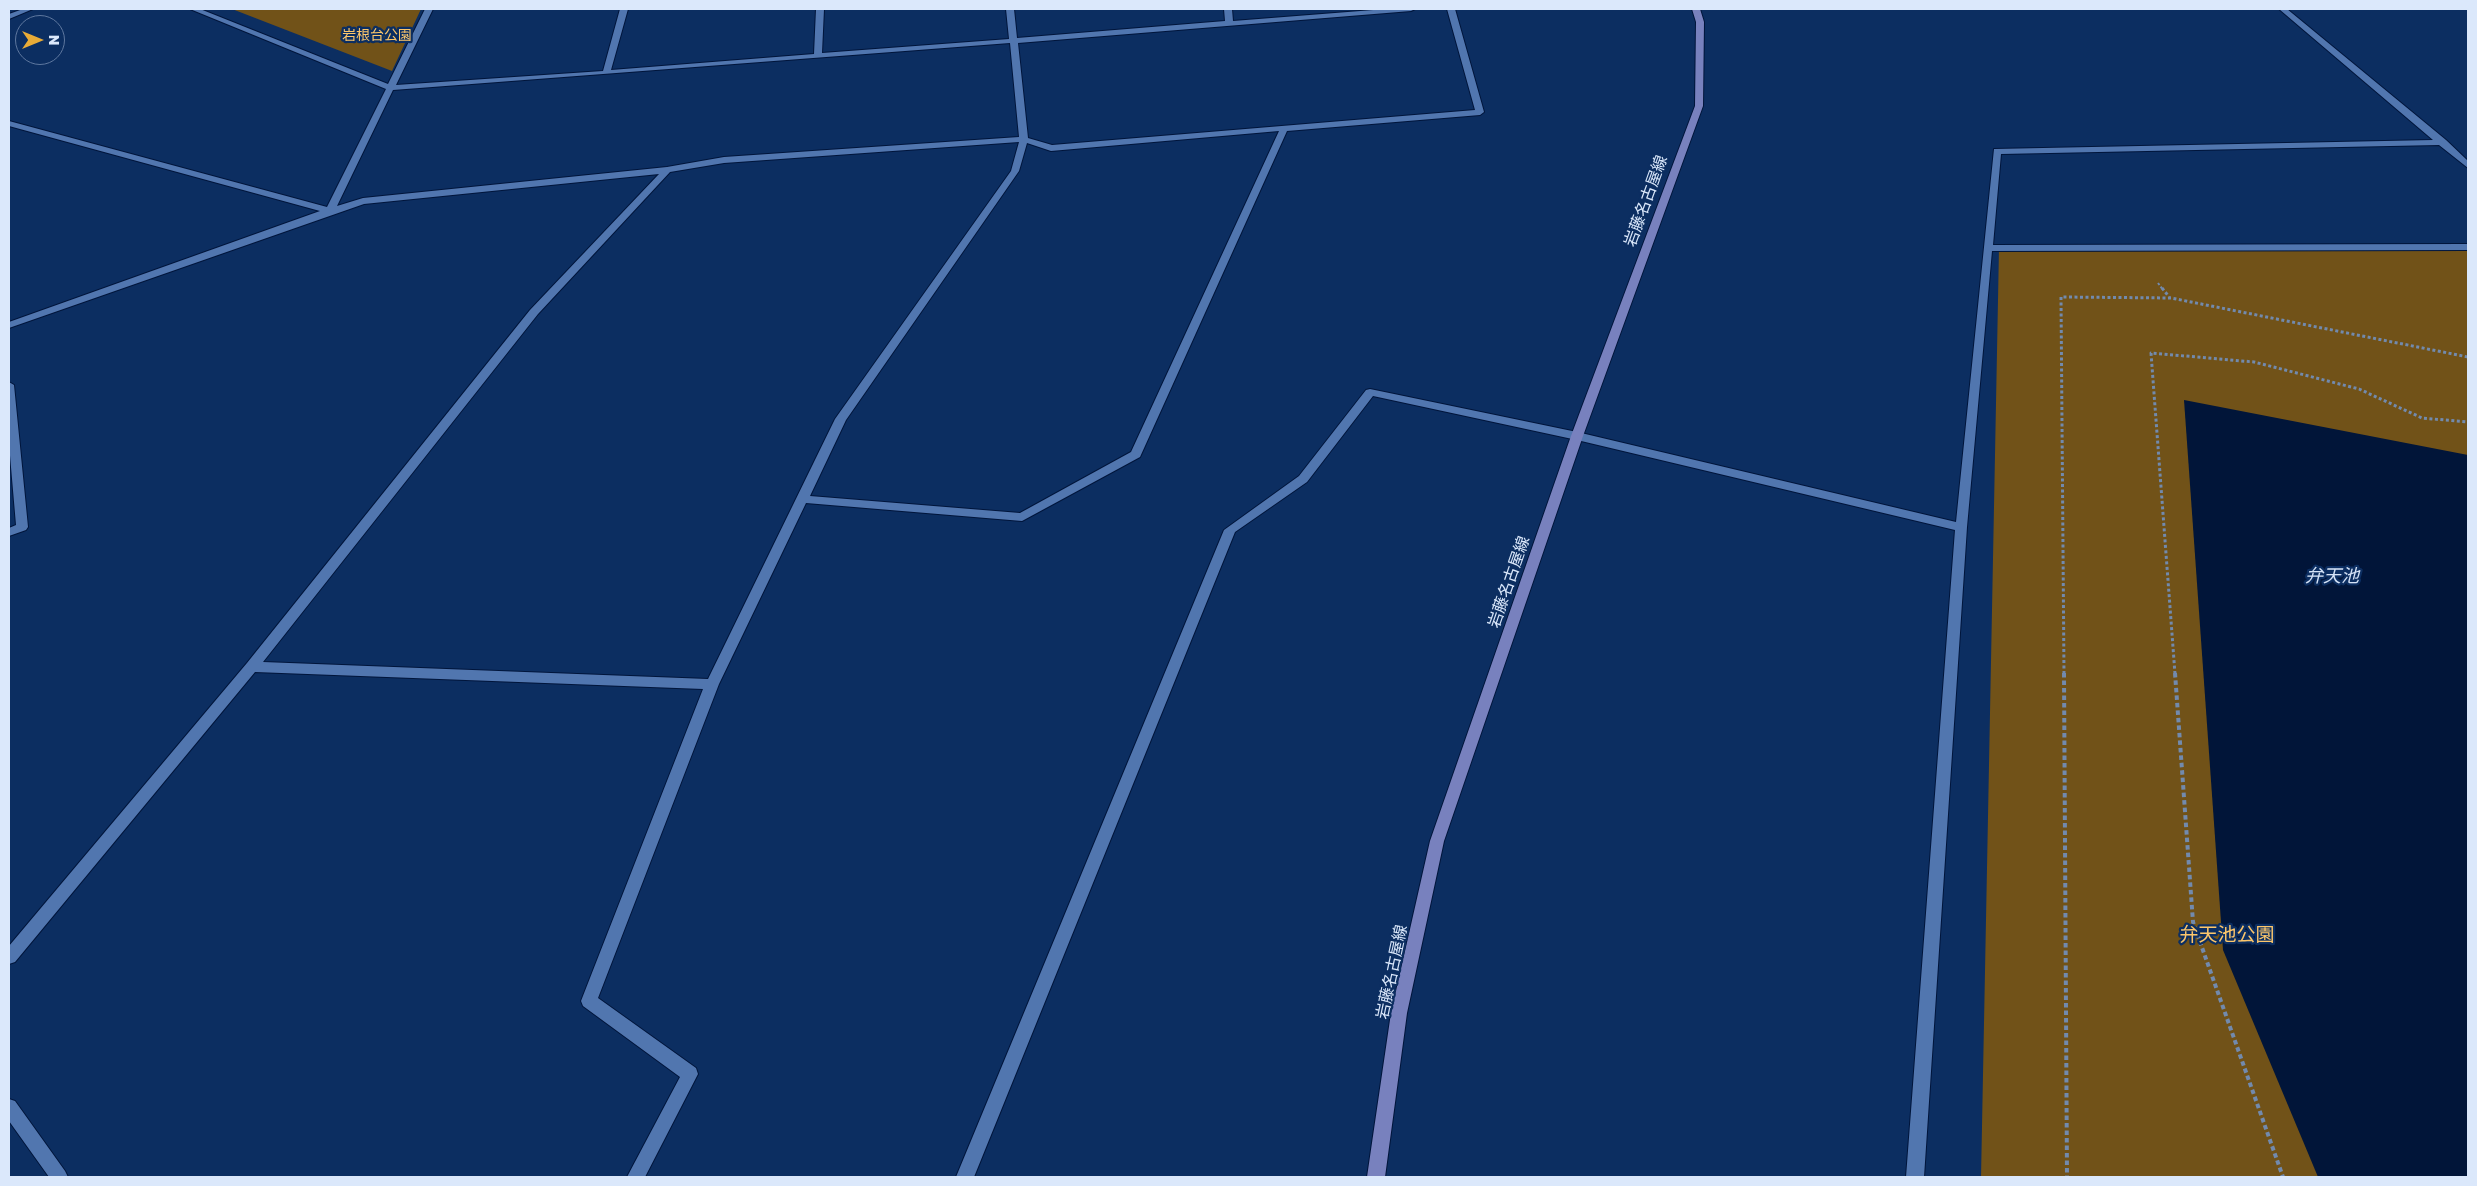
<!DOCTYPE html>
<html>
<head>
<meta charset="utf-8">
<style>
	body { margin:0 }
	#map { position:relative; width:2477px; height:1186px; overflow:hidden; background:#0c2e61; font-family:"Golos Text",sans-serif }
	canvas { display:block }
	.frame { position:absolute; inset:0; border:10px solid #dbe8fb; pointer-events:none }
	.north { position:absolute; left:15px; top:15px; width:50px; height:50px; box-sizing:border-box; background:#0c2e61; border:1px solid #5f789f; border-radius:50%; rotate:90deg; font-size:14px; font-weight:700; line-height:20px; text-align:center; color:#dbe8fb }
	.north::after { content:''; display:block; margin:auto; width:18px; height:22px; background:#e8ab37; clip-path:polygon(50% 0,100% 100%,50% 72%,0 100%) }
</style>
</head>
<body>
<div id="map">
<canvas width="2477" height="1186"></canvas>
<div class="frame"></div>
<div class="north">N</div>
</div>
<script>
const context = document.querySelector('canvas').getContext('2d');
context.lineJoin = 'round';
function fill(path, color) {
  context.fillStyle = color;
  context.fill(path, 'evenodd');
}
function toPath(rows) {
  const path = new Path2D();
  for (const r of rows) {
    path.moveTo(r[0], r[1]);
    for (let i = 2; i < r.length; i += 2) path.lineTo(r[i], r[i + 1]);
  }
  return path;
}
function strokePath(path, color, width, dash) {
  context.strokeStyle = color;
  context.lineWidth = width;
  context.lineCap = dash ? 'butt' : 'round';
  context.setLineDash(dash || []);
  context.stroke(path);
}
function write(font, color, halo, rows, align = 'center') {
  context.font = font + ' "Golos Text","Noto Sans JP",sans-serif';
  context.lineWidth = 4.5;
  context.setLineDash([]);
  context.textBaseline = 'middle';
  context.strokeStyle = halo;
  context.fillStyle = color;
  for (const [text, x, y, turn = 0] of rows) {
    context.save();
    context.translate(x, y);
    context.rotate((+turn || 0) * Math.PI / 180);
    context.textAlign = isNaN(turn) ? turn : align;
    if (halo) context.strokeText(text, 0, 0);
    context.fillText(text, 0, 0);
    context.restore();
  }
}
const green = toPath([
	[232,9,421,9,392,71],
	[1999,248,2468,251,2468,1177,1981,1177]
]);
const water = toPath([
	[2184,400,2468,455,2468,1177,2318,1177,2223,950]
]);
const pathFar2 = toPath([
	[2158,283,2163,290]
]);
const pathFar1 = toPath([
	[2162,288,2170,298],
	[2064,674,2061,297,2171,298,2468,357],
	[2175,674,2151,353,2254,362,2359,389,2422,418,2468,422]
]);
const path = toPath([
	[2064,673,2067,1177],
	[2175,673,2193,922,2283,1177]
]);
const street = toPath([
	[23,9,33,9,9,19,9,14,23,9],
	[190,9,200,9,388,84,425,9,433,9,396,85,603,71,620,9,628,9,611,70,814,54,816,9,824,9,822,53,1009,39,1006,9,1014,9,1017,38,1225,21,1224,9,1232,9,1233,21,1386,9,1415,9,1411,11,1018,43,1028,138,1052,145,1475,110,1447,9,1455,9,1484,112,1480,115,1287,131,1140,457,1022,521,806,503,719,684,598,998,696,1068,698,1074,645,1177,627,1177,680,1077,583,1006,581,1001,703,689,255,672,15,962,9,964,9,946,247,663,530,310,659,174,364,204,9,328,9,322,320,211,9,126,9,121,327,207,386,89,190,9],
	[1010,43,1019,137,724,157,667,167,363,198,337,206,393,90,1010,43],
	[1279,131,1131,452,1020,513,810,496,846,420,1019,171,1027,143,1051,151,1279,131],
	[1019,142,1011,171,835,419,708,679,263,662,538,314,670,172,724,163,1019,142],
	[2279,9,2287,9,2446,140,2468,161,2468,168,2439,145,2001,154,1993,245,2468,244,2468,250,1992,251,1967,527,1924,1177,1906,1177,1955,530,1577,440,1373,396,1307,482,1235,532,974,1177,956,1177,1224,530,1299,476,1366,390,1370,389,1577,432,1956,522,1994,149,2433,140,2279,9],
	[9,382,14,385,28,527,26,530,9,536,9,528,16,525,9,444,9,382],
	[9,1099,15,1101,65,1171,68,1177,49,1177,9,1121,9,1099]
]);
const secondary = toPath([
	[1692,9,1700,9,1704,22,1703,106,1583,436,1444,841,1407,1013,1385,1177,1367,1177,1391,1013,1430,841,1571,436,1695,106,1696,22,1692,9]
]);
const farParknames = [
	["岩根台公園",377,36]
];
const streetNames = [
	["岩藤名古屋線",1646,201,-70],
	["岩藤名古屋線",1509,582,-71],
	["岩藤名古屋線",1392,972,-78]
];
const waterNames = [
	["弁天池",2332,576]
];
const nearParknames = [
	["弁天池公園",2227,935]
];
fill(green, '#715218');
fill(water, '#011539');
strokePath(street, '#00153b', 2);
strokePath(secondary, '#00153b', 2);
strokePath(pathFar2, '#728aad', 2, [2.5, 2]);
strokePath(pathFar1, '#728aad', 3, [3, 2.5]);
strokePath(path, '#728aad', 4, [4.5, 3]);
fill(street, '#5176af');
fill(secondary, '#7881be');
write('14px', '#fcc66b', '#0c2e61', farParknames);
write('16px', '#dbe8fb', '#0c2e61', streetNames);
write('italic 18px', '#d5e3f7', '#0c2e61', waterNames);
write('19px', '#fcc66b', '#0c2e61', nearParknames);
</script>
</body>
</html>
